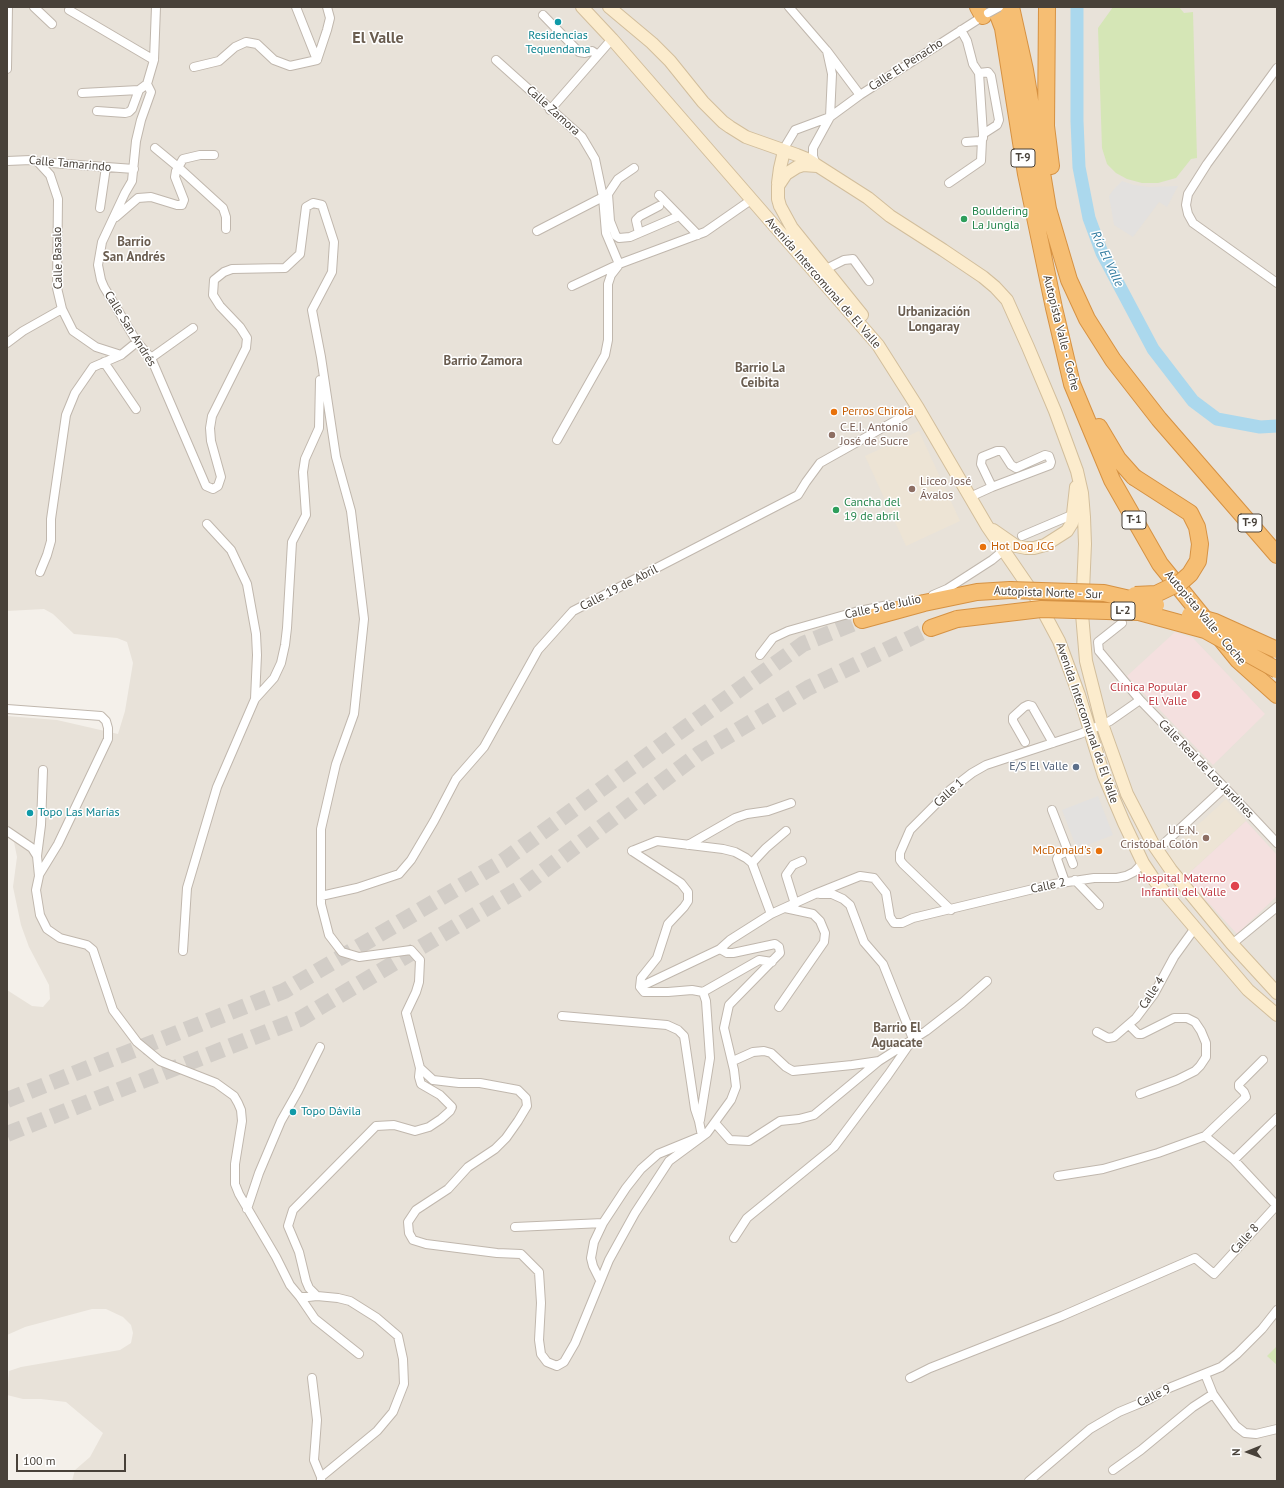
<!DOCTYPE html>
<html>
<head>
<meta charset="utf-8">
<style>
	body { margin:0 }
	#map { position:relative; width:1284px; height:1488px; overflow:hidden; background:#f4f0ea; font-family:"PT Sans",sans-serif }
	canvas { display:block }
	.frame { position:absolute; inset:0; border:8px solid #484139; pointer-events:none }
	.north { position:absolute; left:1228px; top:1432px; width:40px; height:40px; -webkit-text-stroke:3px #fff; paint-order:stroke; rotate:269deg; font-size:11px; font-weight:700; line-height:16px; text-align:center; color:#484139 }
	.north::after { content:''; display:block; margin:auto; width:14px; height:18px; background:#484139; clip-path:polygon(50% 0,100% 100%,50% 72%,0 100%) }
	.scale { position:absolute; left:16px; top:1454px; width:110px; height:18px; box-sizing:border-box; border:2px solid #484139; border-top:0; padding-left:5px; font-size:12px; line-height:14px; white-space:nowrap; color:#484139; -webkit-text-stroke:3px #fff; paint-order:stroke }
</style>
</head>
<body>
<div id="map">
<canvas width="1284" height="1488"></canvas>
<div class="frame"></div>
<div class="north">N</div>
<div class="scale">100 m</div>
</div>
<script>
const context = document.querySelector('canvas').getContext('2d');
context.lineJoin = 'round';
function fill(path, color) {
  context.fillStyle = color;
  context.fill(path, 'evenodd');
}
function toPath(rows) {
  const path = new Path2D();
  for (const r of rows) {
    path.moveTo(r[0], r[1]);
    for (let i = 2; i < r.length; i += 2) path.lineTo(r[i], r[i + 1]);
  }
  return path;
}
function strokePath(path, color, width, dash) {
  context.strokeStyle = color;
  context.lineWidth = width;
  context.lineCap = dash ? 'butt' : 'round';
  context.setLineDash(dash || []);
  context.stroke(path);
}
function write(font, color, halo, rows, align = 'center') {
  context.font = font + ' "PT Sans",sans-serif';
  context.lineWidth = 3;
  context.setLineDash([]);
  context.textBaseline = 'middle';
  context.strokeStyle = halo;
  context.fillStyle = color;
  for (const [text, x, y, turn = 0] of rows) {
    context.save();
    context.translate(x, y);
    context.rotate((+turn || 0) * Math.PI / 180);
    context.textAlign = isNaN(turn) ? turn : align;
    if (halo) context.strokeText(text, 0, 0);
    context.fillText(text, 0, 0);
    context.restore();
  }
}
const residential = toPath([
	[7,7,1277,7,1277,1481,72,1481,75,1470,90,1457,103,1433,66,1402,41,1399,23,1399,7,1395,9,1371,21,1367,120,1350,131,1343,133,1333,131,1325,123,1317,106,1309,92,1309,25,1327,7,1335,7,990,32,1006,43,1007,50,999,49,985,29,947,21,925,13,887,17,857,14,842,7,835,7,716,57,720,118,734,125,711,133,663,127,642,117,638,74,634,53,614,44,609,7,611]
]);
const education = toPath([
	[919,431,960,521,906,546,865,456],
	[1226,799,1246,821,1185,877,1165,855]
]);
const medical = toPath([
	[1175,632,1193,638,1265,714,1213,765,1127,676],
	[1246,821,1277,855,1277,896,1237,934,1185,877]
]);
const green = toPath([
	[1113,7,1179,7,1184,13,1193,12,1197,158,1191,159,1176,178,1158,183,1142,183,1127,179,1116,173,1107,164,1102,148,1098,28],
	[1277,1346,1277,1365,1267,1356]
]);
const parking = toPath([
	[1122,181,1134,185,1149,187,1178,186,1167,207,1159,202,1133,237,1114,225,1109,196,1114,189],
	[1098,796,1113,835,1077,849,1062,810]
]);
const river = toPath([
	[1077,7,1077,121,1079,167,1089,218,1102,253,1153,349,1193,401,1217,419,1260,427,1277,426]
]);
const motorwayTunnel = toPath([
	[7,1100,284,991,503,861,682,730,803,644,862,620],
	[7,1134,300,1019,522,887,700,753,808,688,931,628]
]);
const minor = toPath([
	[34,7,52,24],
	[156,7,154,60,147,84,151,92,141,120,136,141,132,181,125,193,102,242,98,265,101,280,104,287,137,342,151,358,206,486,213,489,218,486,221,477,211,441,210,428,212,416,246,348,247,338,240,327,220,306,213,295,214,280,224,272,232,269,285,268,300,254,306,207,313,203,322,205,334,242,332,272,312,310,321,357,336,457,351,511,364,619,354,714,336,764,321,829,321,904,329,935,342,952,359,957,411,950,420,960,419,982,416,992,406,1013,420,1068,433,1080,459,1083,480,1083,518,1090,526,1098,527,1106,518,1121,506,1138,495,1149,468,1167,448,1189,416,1210,408,1222,409,1233,413,1240,426,1244,497,1253,521,1254,539,1272,541,1303,539,1340,541,1354,547,1362,557,1366,564,1362,575,1343,609,1260,635,1213,669,1161,707,1133,731,1100,736,1087,734,1070,724,1028,729,1005,780,953,779,947,775,944,733,953,727,953,720,949,730,940,771,914,815,894,860,876,874,878,886,893,890,917,894,923,902,923,913,918,1054,884,1094,878,1117,878,1126,876,1134,872,1143,863],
	[296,7,317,60],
	[789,7,827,51,860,95],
	[69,10,154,60],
	[543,15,579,52,585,53,592,51,598,55],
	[961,30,967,41,973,64,979,73,983,134,983,138,980,141,966,142],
	[496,60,582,137,595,159,603,197,606,233,619,264],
	[194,67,219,61,235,47,246,42,257,44,274,60,290,66,317,60,327,30,330,18,327,7],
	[1277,68,1207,164,1188,194,1186,205,1188,214,1193,223,1277,283],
	[7,69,8,7],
	[979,73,988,72,991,76,999,120,997,125,983,134],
	[82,93,139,90],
	[550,110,612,39],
	[97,111,125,113,129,112,132,109,139,90,147,84],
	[155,148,178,167,223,208,226,217,226,229],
	[784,151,786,145,795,130,830,117,860,95,985,15],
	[7,161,31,160,38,162,134,169],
	[38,162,50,175,58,199,57,288,62,309,73,331,96,347,121,355,137,342],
	[816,165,813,156,813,148,830,117,832,74,827,51],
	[634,168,618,179,608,194,610,221,616,236,619,238,630,237,679,216],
	[949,183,981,161,982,140],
	[659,195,698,235],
	[100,208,106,167],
	[116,217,138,198,151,197,177,205,182,205,184,200,175,177,176,171,183,159,200,155,214,155],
	[537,231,603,197],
	[639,233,636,220,640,216,659,206],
	[826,269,844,260,853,259,869,281],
	[572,286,619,264,705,232,751,200],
	[7,343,23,331,62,309],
	[151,358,193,328],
	[104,362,136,409],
	[557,440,605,355,608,340,608,284,611,275,618,266],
	[970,497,992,487,1050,465,1051,462,1049,456,1045,455,1016,468,1011,465,1002,451,997,451,982,457,981,464,992,487],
	[207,524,231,550,247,584,256,634,257,655,255,699],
	[1022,536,1074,514],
	[40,572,47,555,51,541,51,519,66,415,75,393,93,367,121,355],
	[933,595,947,589,992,560,1004,550],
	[1122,623,1098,642,1099,651,1140,700,1229,792,1277,843],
	[760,655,773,638,788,631,855,612,888,605],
	[7,709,101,716,106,721,108,728,108,739,58,844,39,875],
	[1025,742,1013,721,1013,717,1024,707,1028,705,1032,706,1053,743],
	[1052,810,1068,851,1059,855,1057,859,1065,882],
	[7,831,32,848,37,856,39,876,36,890,40,915,47,929,60,938,87,945,93,950,113,1010,137,1042,160,1061,216,1083,234,1096,238,1103,241,1110,242,1121,235,1164,235,1184,239,1194,276,1257,290,1285,300,1297,308,1297,317,1296,338,1298,350,1301,377,1318,398,1336,403,1359,404,1384,393,1412,377,1431,321,1477],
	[688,845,735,818,747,814,768,811,791,803],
	[1157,850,1225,787],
	[632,851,681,883,688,892,688,901,684,907,668,924,657,958,641,978,640,987,644,992,668,992,692,990,703,992,706,1001,710,1058,700,1120],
	[632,851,657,841,723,849,735,852,746,858,752,863,771,914],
	[1068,851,1073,864],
	[37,856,41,825,43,770],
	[752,863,766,848,786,831],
	[1075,880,1099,905],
	[321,896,357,888,399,874,411,860,434,821,456,779,484,747,538,650,573,611,798,495,806,482,820,463,918,408],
	[795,904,786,875,793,865,802,861],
	[951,910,903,864,900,860,900,853,910,830,950,790,972,773,986,765,1080,734,1110,721,1140,700],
	[1232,944,1277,907],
	[183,951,187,888,217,787,255,699,274,678,281,663,285,645,287,628,292,542,306,515,303,472,305,459,319,428,320,380],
	[640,987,720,949],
	[703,992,759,960,772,962],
	[779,1007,824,942,825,933,820,921,813,914,785,908],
	[562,1016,667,1025,678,1030,684,1036,685,1042,695,1109,699,1121,702,1136,658,1154,641,1169,626,1188,603,1223,594,1242,591,1258,593,1266,600,1280],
	[1129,1025,1138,1034,1142,1034,1174,1018,1187,1018,1195,1022,1201,1031,1206,1043,1206,1057,1200,1066,1195,1071,1177,1080,1140,1094],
	[1097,1032,1108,1038,1114,1037,1136,1018,1154,994,1174,957,1195,928],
	[733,1061,753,1052,764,1051,771,1053,786,1067,793,1071,852,1065,879,1061,926,1031,962,1003,987,981],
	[715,1123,730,1140,749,1141,780,1121,799,1119,814,1115,879,1061],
	[1205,1136,1234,1160,1277,1206],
	[1234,1160,1277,1118],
	[1058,1176,1103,1169,1158,1153,1205,1136,1246,1097,1244,1092,1239,1087,1239,1084,1263,1060],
	[247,1209,259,1173,281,1121,298,1091,320,1047],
	[515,1227,603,1223],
	[734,1238,747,1218,834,1147,888,1075,913,1039,883,964,864,942,850,905,843,899,832,894,820,894],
	[317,1296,309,1288,306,1281,299,1252,288,1226,293,1210,376,1126,394,1125,415,1131,429,1127,441,1119,450,1111,452,1107,440,1095,421,1084,419,1077,420,1068],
	[300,1297,315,1319,359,1354],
	[1205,1374,1213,1394,1223,1408,1236,1426,1245,1433,1256,1434,1277,1429],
	[312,1378,317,1420,314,1460,321,1477,321,1481],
	[910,1378,930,1368,1062,1316,1195,1258,1214,1274,1277,1205],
	[1113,1470,1141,1450,1193,1407,1213,1394],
	[1029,1481,1090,1429,1119,1412,1148,1400,1169,1388,1221,1367,1237,1354,1262,1329,1277,1310]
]);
const secondary = toPath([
	[582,7,612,39,878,345,918,408,987,526,1035,596,1059,641,1079,695,1104,776,1124,823,1143,863,1155,881,1248,990,1277,1015],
	[609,7,652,43,670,61,703,102,723,122,730,127,746,137,797,155,807,159,868,198,890,216,943,250,983,277,995,287,1007,300,1028,347,1055,411,1077,471,1082,493,1084,517,1085,544,1082,614,1086,661,1102,724,1127,794,1153,844,1171,870,1232,944,1277,993],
	[817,166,803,165,797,167,786,174,778,186,778,199,780,206,792,228,862,315],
	[778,183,780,168,784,151],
	[993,530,1016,546,1026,548,1034,548,1045,545,1067,531,1072,523,1076,487]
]);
const motorway = toPath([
	[978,7,983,16],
	[995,7,1003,28,1026,174,1054,308,1072,384,1112,480,1160,564,1238,660,1277,695],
	[1011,7,1025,70,1048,209,1069,280,1087,319,1113,360,1159,419,1277,555],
	[1047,7,1046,126,1051,166],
	[1099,427,1118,459,1134,477],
	[862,620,924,603,977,592,1010,590],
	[931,628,957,619]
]);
const minorBridge = toPath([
	[988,13,999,7]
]);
const motorwayBridge = toPath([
	[1134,477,1190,513,1197,527,1200,544,1198,561,1190,574,1181,582,1156,594,1135,595],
	[1010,590,1104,593,1156,605],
	[1190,615,1215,622,1277,650],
	[957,619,1041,609,1139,612,1205,630,1277,670]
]);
const markers = [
	[558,22,4,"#0f9aa8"],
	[964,219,4,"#2e9e5b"],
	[834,412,4,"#e8710a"],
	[832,435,4,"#8d6e63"],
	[912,489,4,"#8d6e63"],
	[836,510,4,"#2e9e5b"],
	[983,547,4,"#e8710a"],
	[1196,695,5,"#e0444e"],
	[1076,767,4,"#5c6f8a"],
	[30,813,4,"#0f9aa8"],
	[1206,838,4,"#8d6e63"],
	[1099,851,4,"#e8710a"],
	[1235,886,5,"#e0444e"],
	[293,1112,4,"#0f9aa8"]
];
const shields = [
	[1023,158,24],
	[1134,520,24],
	[1250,523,24],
	[1123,611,24]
];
const shieldNames = [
	["T-9",1023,158],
	["T-1",1134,520],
	["T-9",1250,523],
	["L-2",1123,611]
];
const cultureNames = [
	["Residencias",558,36,"center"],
	["Tequendama",558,50,"center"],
	["Topo Las Marías",38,813],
	["Topo Dávila",301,1112]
];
const streetNames = [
	["Calle El Penacho",906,65,-33],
	["Calle Zamora",553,111,42],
	["Calle Tamarindo",70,164,5],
	["Calle Basalo",58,258,-91],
	["Avenida Intercomunal de El Valle",823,283,49],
	["Calle San Andrés",130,329,58],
	["Autopista Valle - Coche",1061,333,76],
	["Calle 19 de Abril",619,588,-27],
	["Autopista Norte - Sur",1048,593,2],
	["Calle 5 de Julio",883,607,-12],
	["Autopista Valle - Coche",1205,618,50],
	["Avenida Intercomunal de El Valle",1087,723,71],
	["Calle Real de Los Jardines",1206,769,46],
	["Calle 1",949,793,-42],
	["Calle 2",1048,886,-12],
	["Calle 4",1152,993,-57],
	["Calle 8",1245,1239,-48],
	["Calle 9",1154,1396,-26]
];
const leisureNames = [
	["Bouldering",972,212],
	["La Jungla",972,226],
	["Cancha del",844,503],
	["19 de abril",844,517]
];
const foodNames = [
	["Perros Chirola",842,412],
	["Hot Dog JCG",991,547],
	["McDonald's",1091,851,"right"]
];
const educationNames = [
	["C.E.I. Antonio",840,428],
	["José de Sucre",840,442],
	["Liceo José",920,482],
	["Ávalos",920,496],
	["U.E.N.",1198,831,"right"],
	["Cristóbal Colón",1198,845,"right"]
];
const healthNames = [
	["Clínica Popular",1187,688],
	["El Valle",1187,702],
	["Hospital Materno",1226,879],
	["Infantil del Valle",1226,893]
];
const serviceNames = [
	["E/S El Valle",1068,767]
];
const neighbourhoodNames = [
	["Barrio",134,242],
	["San Andrés",134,257],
	["Urbanización",934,312],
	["Longaray",934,327],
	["Barrio Zamora",483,361],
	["Barrio La",760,368],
	["Ceibita",760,383],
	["Barrio El",897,1028],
	["Aguacate",897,1043]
];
const waterNames = [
	["Río El Valle",1107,259,65]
];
const districtNames = [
	["El Valle",378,38]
];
fill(residential, '#e8e2d9');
fill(education, '#ede4d5');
fill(medical, '#f4e0df');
fill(green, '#d5e6b6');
fill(parking, '#e3e1df');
strokePath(river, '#abd8ed', 13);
strokePath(motorwayTunnel, '#d2cdc7', 16, [16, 8]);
strokePath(minor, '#c0b7ad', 10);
strokePath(secondary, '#d2be9c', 14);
strokePath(motorway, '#d69243', 18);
strokePath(minor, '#fff', 8);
strokePath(secondary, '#fceccd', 12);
strokePath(motorway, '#f6be73', 16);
strokePath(minorBridge, '#c0b7ad', 10, []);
strokePath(motorwayBridge, '#d69243', 18, []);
strokePath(minorBridge, '#fff', 8);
strokePath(motorwayBridge, '#f6be73', 16);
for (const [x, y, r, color] of markers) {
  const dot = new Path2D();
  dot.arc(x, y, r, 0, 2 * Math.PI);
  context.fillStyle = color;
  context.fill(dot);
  strokePath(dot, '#fff', 1.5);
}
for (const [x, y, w] of shields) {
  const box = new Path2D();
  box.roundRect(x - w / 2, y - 9, w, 18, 3);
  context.fillStyle = '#fff';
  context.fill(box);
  strokePath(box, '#484139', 1);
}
write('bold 11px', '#484139', null, shieldNames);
write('12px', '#0d838f', '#fff', cultureNames, 'left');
write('12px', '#484139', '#fff', streetNames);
write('12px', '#27864d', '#fff', leisureNames, 'left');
write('12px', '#c56008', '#fff', foodNames, 'left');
write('12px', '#785e54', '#fff', educationNames, 'left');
write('12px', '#be3a42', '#fff', healthNames, 'right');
write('12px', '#4e5e75', '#fff', serviceNames, 'right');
write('bold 13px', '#6a5d50', '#fff', neighbourhoodNames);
write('italic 13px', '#327ca0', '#fff', waterNames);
write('bold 16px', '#6a5d50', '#fff', districtNames);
</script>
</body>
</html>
